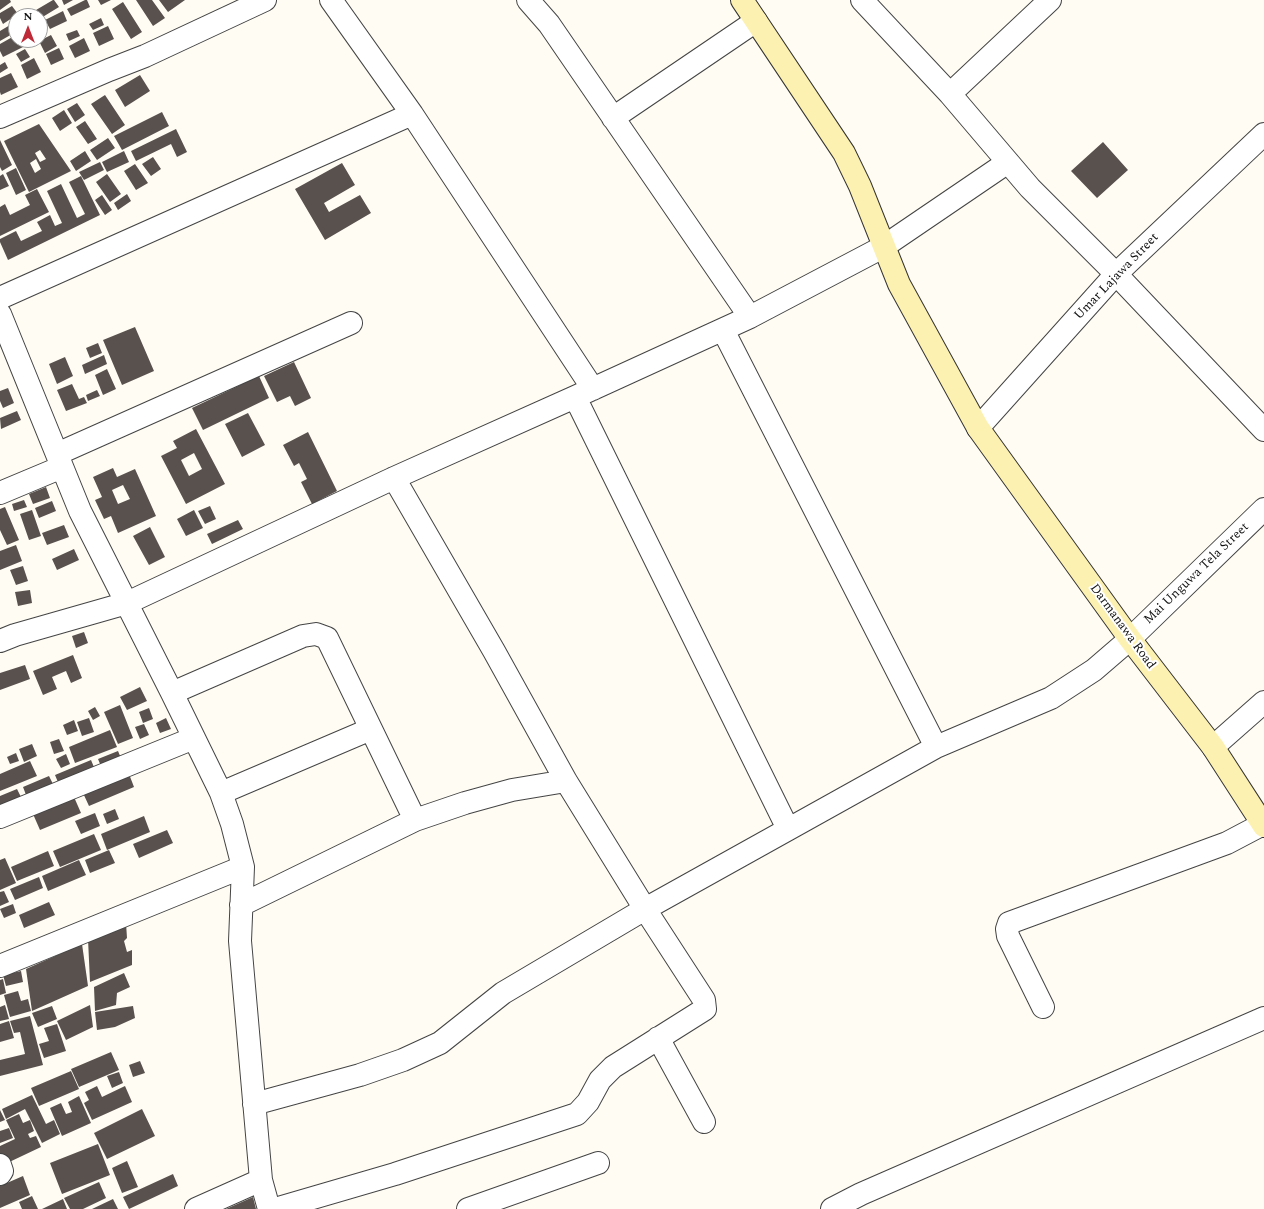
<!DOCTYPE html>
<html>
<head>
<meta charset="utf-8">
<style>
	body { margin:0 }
	#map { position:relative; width:1264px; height:1209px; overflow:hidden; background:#fffcf4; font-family:Spectral,serif }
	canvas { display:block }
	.north { position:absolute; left:8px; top:8px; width:40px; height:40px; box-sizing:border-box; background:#fff; border:1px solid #a0a0a0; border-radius:50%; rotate:0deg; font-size:11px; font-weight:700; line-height:16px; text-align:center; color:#111 }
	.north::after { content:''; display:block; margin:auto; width:14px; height:18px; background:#bf2a38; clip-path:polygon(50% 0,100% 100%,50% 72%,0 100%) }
</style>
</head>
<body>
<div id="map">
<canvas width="1264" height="1209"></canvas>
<div class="north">N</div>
</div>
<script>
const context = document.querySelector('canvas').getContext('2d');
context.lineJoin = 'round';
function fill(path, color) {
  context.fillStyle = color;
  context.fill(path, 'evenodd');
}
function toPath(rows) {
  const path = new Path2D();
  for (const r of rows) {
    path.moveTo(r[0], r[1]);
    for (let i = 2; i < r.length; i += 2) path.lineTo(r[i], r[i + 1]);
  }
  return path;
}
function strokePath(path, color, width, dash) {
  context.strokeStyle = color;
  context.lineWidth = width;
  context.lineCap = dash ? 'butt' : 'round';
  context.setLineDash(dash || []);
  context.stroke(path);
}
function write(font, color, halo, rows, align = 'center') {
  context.font = font + ' Spectral,serif';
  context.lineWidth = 4;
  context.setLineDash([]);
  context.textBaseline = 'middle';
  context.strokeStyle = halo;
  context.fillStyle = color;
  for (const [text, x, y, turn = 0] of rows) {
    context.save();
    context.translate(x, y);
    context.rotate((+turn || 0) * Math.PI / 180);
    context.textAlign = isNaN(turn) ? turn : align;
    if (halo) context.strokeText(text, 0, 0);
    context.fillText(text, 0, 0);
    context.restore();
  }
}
const building = toPath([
	[0,0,10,0,11,2,0,10],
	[53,0,54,0,59,7,41,18,36,10],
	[62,0,73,0,64,5],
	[85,0,87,0,90,7,71,16,67,9],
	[98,0,111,0,101,5],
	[136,0,152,0,165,18,153,26],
	[159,0,185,0,168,12],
	[123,2,142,32,131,39,112,9],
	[12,6,18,14,3,24,0,18,0,13],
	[63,11,67,21,50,29,45,20],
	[33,12,35,16,27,16],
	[101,18,104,25,93,30,89,24],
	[40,22,46,31,40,34],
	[10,25,14,33,0,41,0,31],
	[108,26,114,39,99,46,93,33],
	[77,30,80,36,69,41,66,34],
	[16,35,16,40,19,40,23,47,3,57,0,51,0,44],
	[51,35,57,46,45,53,39,41],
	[84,38,90,51,75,58,69,46],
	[59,48,64,59,51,65,46,54],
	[25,49,30,57,21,62,16,54],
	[34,58,41,72,27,79,21,65],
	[5,62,8,68,0,73,0,65],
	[11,73,18,87,1,95,0,92,0,78],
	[140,75,150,91,125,107,115,90],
	[105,95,125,125,112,134,91,104],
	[77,103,85,115,75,122,67,109],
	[64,110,72,123,60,131,52,118],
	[162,112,169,126,122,150,114,136],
	[85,121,97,139,88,144,76,127],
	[39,124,71,171,29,192,4,141],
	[40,150,46,159,40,162,35,153],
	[36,159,41,169,35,173,30,163],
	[176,129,187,152,177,157,171,144,136,161,131,151],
	[108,138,115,148,97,160,90,150],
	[0,140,12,165,2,171,0,167],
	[1103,142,1128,170,1097,198,1071,171],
	[85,151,91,161,76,171,70,161],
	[124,151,129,162,107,172,102,162],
	[153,157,161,169,151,176,142,164],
	[100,162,104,170,84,180,79,172],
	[342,163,355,185,324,203,329,212,360,195,371,213,325,240,295,189],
	[135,164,148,183,136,190,124,171],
	[16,168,26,190,16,195,6,173],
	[3,174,9,186,0,190,0,176],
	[107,174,121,194,110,202,96,182],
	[81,176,100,215,8,260,0,242,0,239,16,231,21,241,42,231,37,222,50,215,55,226,62,223,47,191,61,184,77,218,85,214,69,182],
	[37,189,49,212,0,236,0,207,5,204,10,215,30,205,25,195],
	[127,194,131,201,118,210,114,203],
	[102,195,112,210,105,215,95,200],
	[135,327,154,371,122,385,103,340],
	[98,343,102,353,90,358,86,348],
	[104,355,107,364,85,374,82,365],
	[65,357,73,376,57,384,49,364],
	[294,362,311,398,295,406,290,396,277,402,264,376],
	[107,369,116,389,103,395,95,375],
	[259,376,269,398,203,430,192,408],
	[72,384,79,399,84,397,87,403,66,411,57,390],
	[8,388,14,403,3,408,0,401,0,391],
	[97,390,100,396,88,401,86,395],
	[17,411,21,420,1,429,0,418],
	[248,413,265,445,242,457,225,424],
	[196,429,225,484,186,504,161,456,177,448,173,441],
	[194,453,202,469,189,476,181,460],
	[308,432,337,491,312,504,301,482,307,479,299,463,294,466,283,445],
	[113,468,117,477,135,469,156,516,118,533,111,516,104,519,95,500,102,497,93,477],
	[123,485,130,499,118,504,112,490],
	[46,487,50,498,33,504,29,494],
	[24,500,27,507,14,511,12,504],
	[52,501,56,511,39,518,35,508],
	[210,506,216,519,205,524,198,511],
	[5,507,19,540,7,545,0,530,0,509],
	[32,510,41,536,29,540,20,514],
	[194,510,203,528,186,536,177,519],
	[238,520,243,529,212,544,207,534],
	[64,525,69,537,47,545,42,533],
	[150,527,165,557,149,565,133,536],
	[16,545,22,561,0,570,0,551],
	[74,549,79,560,57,570,52,559],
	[23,566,28,581,16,585,10,570],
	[30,590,32,603,18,606,15,592],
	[84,632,88,643,76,648,72,636],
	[73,655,82,678,71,683,66,671,52,677,57,689,43,695,33,671],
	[25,665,30,679,0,690,0,673],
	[140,687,147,701,127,710,120,697],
	[120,705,133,738,118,744,104,712],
	[95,707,100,716,93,720,88,711],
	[149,708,153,719,143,723,139,712],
	[89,718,94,732,82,736,77,722],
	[166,718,171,729,160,733,156,723],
	[74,720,78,731,67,735,63,725],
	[144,724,149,735,140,739,135,727],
	[110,730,117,747,75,763,69,747],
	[59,739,64,751,54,754,50,742],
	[32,744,37,756,24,762,19,749],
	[118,751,123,763,103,771,98,759],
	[16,753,19,761,10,764,7,757],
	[66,754,70,764,61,768,56,759],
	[91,760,96,772,60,787,55,775],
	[30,761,37,776,0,791,0,774],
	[129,774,134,787,89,806,83,793],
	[49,776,55,788,28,800,23,787],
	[17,789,23,801,0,811,0,796],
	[74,797,81,813,40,830,33,814],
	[115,809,119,819,107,824,103,814],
	[95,813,100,826,81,834,75,821],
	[144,816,150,832,107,850,101,834],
	[167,830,173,843,139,858,133,844],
	[94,834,101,850,60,867,53,851],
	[109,850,115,863,90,873,85,860],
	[48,851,54,866,17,881,11,867],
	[5,858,16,883,0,890,0,860],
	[79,860,86,875,48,891,42,876],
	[39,877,43,888,15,900,10,889],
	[4,891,9,902,0,906,0,892],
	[49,902,55,915,24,928,19,915],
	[13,904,16,913,4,918,0,909],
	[126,923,127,938,124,941,127,952,132,950,132,965,90,982,88,939],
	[82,944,88,986,32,1011,26,969],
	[21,971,23,982,6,986,3,975],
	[124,973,130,987,117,993,116,1005,95,1011,94,987],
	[3,979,6,993,0,995,0,980],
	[18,991,21,1001,28,999,31,1011,10,1017,4,995],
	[5,1005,9,1019,0,1021,0,1007],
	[90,1005,93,1027,66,1040,57,1021],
	[52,1006,57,1019,38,1027,32,1013],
	[133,1006,135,1018,115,1027,97,1030,95,1012],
	[30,1016,43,1065,0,1076,0,1060,25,1054,20,1032,14,1033,10,1021],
	[9,1021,14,1038,0,1042,0,1024],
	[57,1024,66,1051,44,1058,39,1044,49,1041,44,1028],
	[111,1052,119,1070,79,1087,71,1069],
	[140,1061,145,1073,133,1077,129,1065],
	[71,1071,79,1089,39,1106,31,1088],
	[119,1072,123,1083,112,1088,107,1076],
	[97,1086,102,1097,125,1086,132,1102,92,1120,84,1103,89,1100,85,1092],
	[32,1095,46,1124,54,1120,60,1134,42,1143,25,1109,6,1119,2,1109],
	[79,1096,91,1123,62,1136,50,1108,61,1103,66,1114,72,1112,68,1102],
	[142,1109,155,1136,107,1159,94,1133],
	[0,1110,5,1120,0,1122],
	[19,1114,23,1123,30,1120,34,1131,28,1134,30,1138,36,1136,41,1147,3,1165,0,1159,0,1146,15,1139,6,1120],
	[9,1128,13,1138,0,1143,0,1131],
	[98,1144,110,1175,62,1194,50,1163],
	[127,1161,138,1187,122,1193,112,1168],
	[173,1174,178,1186,129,1209,123,1197],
	[23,1176,30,1195,0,1208,0,1186],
	[99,1182,106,1198,83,1209,70,1209,64,1198],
	[32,1196,38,1209,22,1209,19,1202],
	[253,1197,256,1209,226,1209],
	[63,1199,67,1209,42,1209],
	[113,1199,118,1209,92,1209]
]);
const street = toPath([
	[331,0,412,114,593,389],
	[528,0,549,24,750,317],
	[862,0,950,94,1030,188,1116,274,1264,430],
	[950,94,1050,0],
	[0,117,109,70,145,56,265,0],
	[613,118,756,21],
	[0,298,412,114],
	[0,314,80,511,172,693,221,793,232,824,243,867,240,941,261,1180,269,1209],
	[723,330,936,747],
	[575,397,788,829],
	[978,428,1116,274,1264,134],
	[57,454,351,323],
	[0,493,62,467],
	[0,641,15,635,127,603,394,478,575,397,750,317,883,247,1008,162],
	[172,693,303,636,316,634,327,638,415,820],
	[1213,747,1264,702],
	[221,793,371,729],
	[0,817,194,738],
	[241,905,415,820,465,803,512,790,566,781],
	[0,966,243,867],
	[1043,1007,1008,936,1007,929,1009,923,1227,843,1263,824],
	[658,1038,704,1122],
	[254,1104,360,1075,403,1060,440,1043,503,993,645,909,936,747,1051,698,1094,670,1130,639,1264,509],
	[0,1165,2,1171,0,1174],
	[196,1209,261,1180],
	[275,1209,395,1174,577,1114,588,1102,600,1080,613,1067,705,1009,704,1000,645,909,566,781,494,651,394,478],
	[468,1209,598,1163],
	[832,1209,861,1194,1264,1018]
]);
const secondary = toPath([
	[742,0,844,153,860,186,899,284,978,428,1130,639,1213,747,1264,826]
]);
const streetNames = [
	["Umar Lajawa Street",1117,277,-46],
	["Mai Unguwa Tela Street",1197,574,-44],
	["Darmanawa Road",1122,627,54]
];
fill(building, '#59514d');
strokePath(street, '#444', 24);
strokePath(secondary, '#333', 24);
strokePath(street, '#fff', 22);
strokePath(secondary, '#fdf1b1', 22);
write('13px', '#111', '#fff', streetNames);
</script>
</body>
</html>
